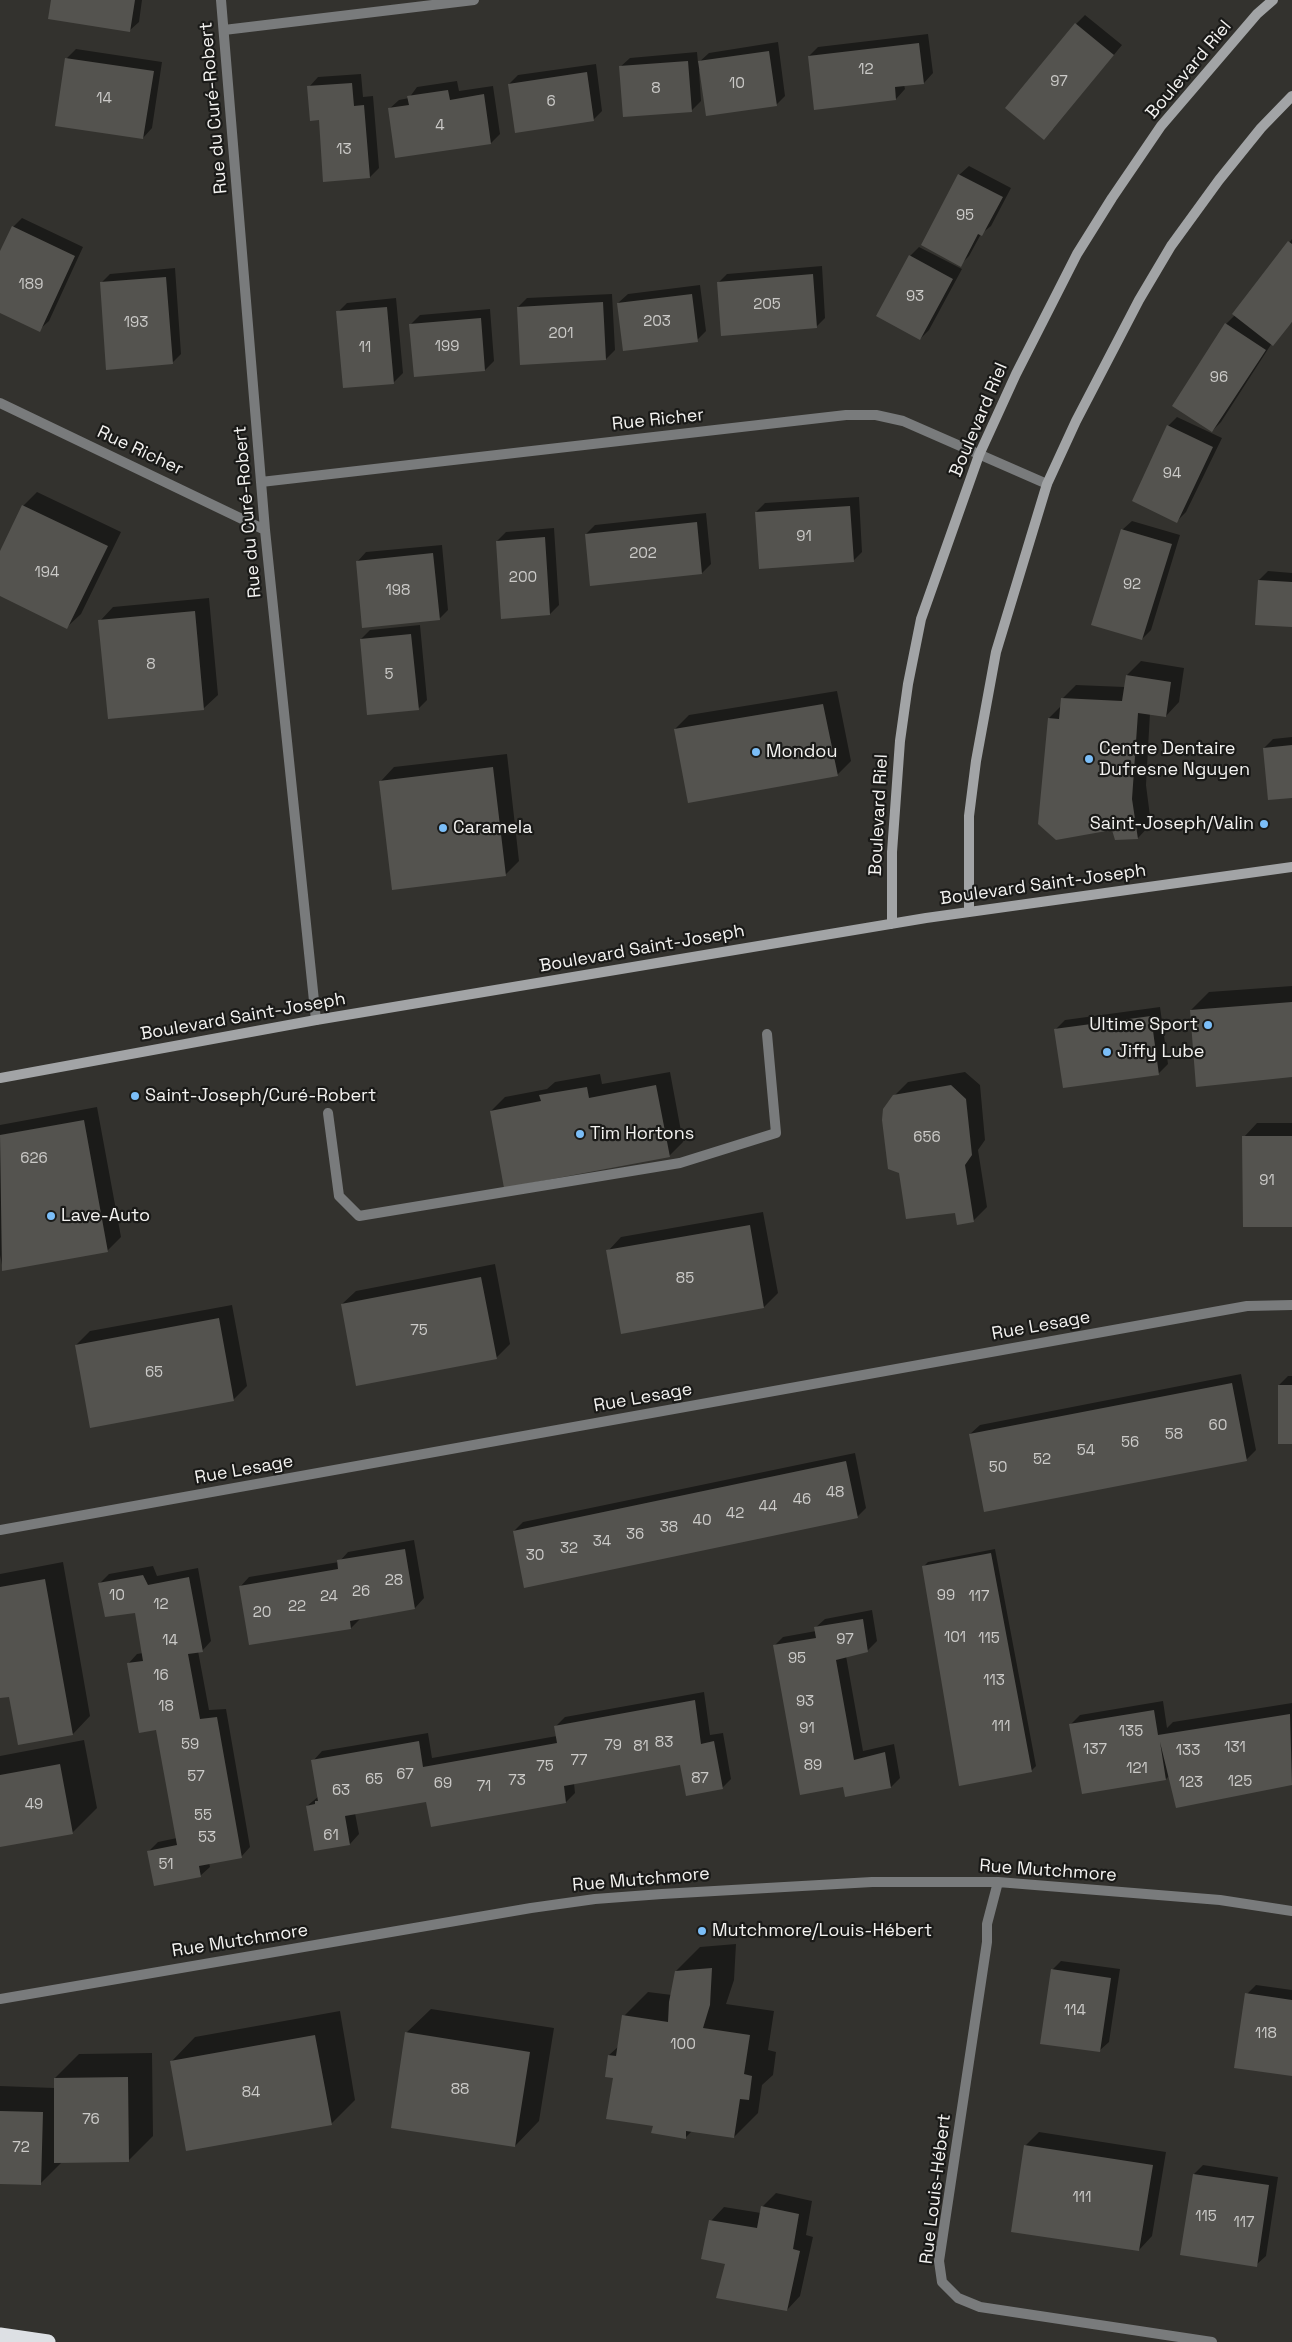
<!DOCTYPE html>
<html>
<head>
<meta charset="utf-8">
<style>
	body { margin:0 }
	canvas { display:block; background:#33322e }
</style>
</head>
<body>
<canvas width="1292" height="2342"></canvas>
<script>
const context = document.querySelector('canvas').getContext('2d');
context.lineJoin = 'round';
function fill(path, color) {
  context.fillStyle = color;
  context.fill(path, 'evenodd');
}
function toPath(rows) {
  const path = new Path2D();
  for (const r of rows) {
    path.moveTo(r[0], r[1]);
    for (let i = 2; i < r.length; i += 2) path.lineTo(r[i], r[i + 1]);
  }
  return path;
}
function strokePath(path, color, width, dash) {
  context.strokeStyle = color;
  context.lineWidth = width;
  context.lineCap = dash ? 'butt' : 'round';
  context.setLineDash(dash || []);
  context.stroke(path);
}
function write(font, color, halo, rows, align = 'center') {
  context.font = font + ' "Space Grotesk",sans-serif';
  context.lineWidth = 4.5;
  context.setLineDash([]);
  context.textBaseline = 'middle';
  context.strokeStyle = halo;
  context.fillStyle = color;
  for (const [text, x, y, turn = 0] of rows) {
    context.save();
    context.translate(x, y);
    context.rotate((+turn || 0) * Math.PI / 180);
    context.textAlign = isNaN(turn) ? turn : align;
    if (halo) context.strokeText(text, 0, 0);
    context.fillText(text, 0, 0);
    context.restore();
  }
}
const shadow = toPath([
	[53,0,142,0,139,22,129,31],
	[1085,15,1122,45,1053,129,1076,24],
	[928,34,933,73,924,83,904,85,905,89,896,99,809,56,818,47],
	[778,42,785,96,776,105,701,70,699,70,701,101,692,110,620,67,630,58,697,52,698,63,709,53],
	[76,49,162,62,152,128,143,138,67,58],
	[596,64,602,111,593,120,509,84,518,75],
	[361,74,363,97,373,96,379,168,370,177,309,87,318,77],
	[457,81,459,91,493,86,500,134,491,143,389,109,399,100,409,98,417,87],
	[969,166,1011,188,991,226,981,234,969,256,960,265,959,175],
	[22,218,83,247,49,321,39,330,0,311,0,254,13,227],
	[1292,239,1292,322,1272,343,1221,422,1212,431,1226,324,1235,315],
	[919,247,962,269,929,330,920,339,910,256],
	[822,266,825,318,816,327,718,283,727,274],
	[175,268,181,354,172,363,101,283,110,274],
	[700,285,706,331,697,340,618,303,628,294],
	[612,294,615,350,606,359,518,307,527,298],
	[396,298,403,373,393,383,338,312,347,303],
	[490,309,494,361,485,370,411,324,420,315],
	[1177,417,1222,438,1186,512,1177,521,1168,426],
	[37,492,121,532,81,614,67,627,0,595,0,553,23,506],
	[859,497,862,552,853,561,756,512,765,503],
	[706,513,711,564,702,573,586,534,595,525],
	[1132,521,1180,535,1151,630,1142,639,1122,530],
	[554,528,559,605,550,614,497,541,506,532],
	[442,545,448,610,439,619,357,562,366,552],
	[1268,571,1292,573,1292,626,1259,580],
	[209,598,218,695,204,708,109,718,100,621,113,607],
	[420,625,427,700,418,709,361,639,370,630],
	[1141,661,1184,668,1179,702,1166,716,1150,713,1146,785,1151,824,1138,838,1113,828,1049,718,1062,705,1062,699,1076,685,1125,687,1127,675],
	[837,691,851,761,837,775,675,729,689,715],
	[1292,737,1292,797,1264,748,1273,739],
	[507,754,519,861,505,875,381,781,394,767],
	[1292,986,1292,1076,1191,1010,1209,992],
	[1160,1007,1168,1064,1158,1074,1056,1029,1065,1020],
	[670,1072,683,1142,669,1156,491,1111,505,1097,547,1089,555,1082,600,1074,602,1084],
	[965,1072,980,1085,985,1140,978,1150,987,1207,973,1221,956,1211,894,1096,908,1082],
	[97,1107,121,1237,107,1251,3,1270,0,1255,0,1125],
	[1257,1123,1292,1123,1292,1225,1244,1137],
	[763,1212,778,1293,764,1307,622,1332,608,1251,621,1237],
	[495,1264,510,1344,496,1358,342,1304,356,1291],
	[232,1305,247,1386,233,1400,76,1345,90,1331],
	[1241,1374,1256,1450,1246,1460,970,1434,980,1425],
	[1288,1376,1292,1376,1292,1443,1279,1385],
	[855,1453,866,1508,857,1517,514,1531,523,1522],
	[414,1540,424,1598,415,1608,360,1619,351,1628,250,1643,240,1587,249,1577,339,1562,348,1552],
	[995,1549,1036,1766,1032,1770,960,1784,923,1567,928,1562],
	[63,1562,90,1716,73,1734,10,1695,0,1697,0,1574],
	[153,1566,157,1576,198,1568,211,1641,202,1651,198,1651,209,1710,226,1709,250,1847,241,1857,209,1863,210,1867,200,1876,149,1851,158,1842,177,1838,157,1728,128,1664,137,1654,143,1653,136,1611,100,1583,109,1574],
	[872,1610,877,1641,868,1650,846,1656,863,1751,894,1744,900,1778,891,1787,844,1785,774,1646,783,1637,816,1631,815,1628,825,1619],
	[704,1692,710,1735,723,1733,731,1779,722,1788,681,1764,574,1783,575,1793,566,1802,427,1800,355,1813,359,1834,350,1844,307,1806,319,1796,313,1761,322,1751,428,1733,432,1758,557,1736,556,1726,565,1717],
	[1163,1701,1167,1728,1173,1722,1292,1703,1292,1783,1177,1806,1169,1776,1166,1779,1071,1724,1080,1715],
	[84,1740,97,1808,72,1833,0,1846,0,1756],
	[736,1944,734,1980,726,2004,774,2011,768,2050,776,2052,773,2075,762,2085,758,2113,734,2137,692,2131,685,2138,654,2125,614,2077,609,2055,619,2046,624,2016,648,1992,672,1995,676,1971,700,1947],
	[1061,1961,1120,1969,1109,2042,1099,2051,1052,1970],
	[1256,1985,1292,1990,1292,2075,1247,1994],
	[431,2009,554,2028,539,2121,515,2146,406,2033],
	[340,2011,355,2100,331,2124,171,2062,195,2037],
	[152,2053,153,2136,128,2161,63,2161,40,2184,0,2183,0,2086,55,2088,55,2078,79,2054],
	[1039,2132,1166,2152,1152,2236,1139,2250,1025,2146],
	[1203,2165,1278,2177,1266,2256,1256,2265,1194,2174],
	[776,2193,812,2201,806,2235,813,2237,800,2296,787,2310,726,2263,711,2221,724,2207,761,2213,762,2207]
]);
const building = toPath([
	[51,0,135,0,130,32,48,19],
	[1075,23,1114,55,1044,140,1005,108],
	[919,43,924,84,895,87,896,100,814,110,808,56],
	[769,51,777,106,706,116,698,61],
	[65,58,154,71,143,139,55,126],
	[688,61,692,112,623,117,619,66],
	[587,72,594,121,515,133,508,84],
	[352,83,354,106,364,105,370,178,323,182,319,120,310,121,307,86],
	[448,90,450,100,484,94,491,144,395,158,388,108,409,105,407,96],
	[958,174,1003,197,982,236,978,234,961,267,921,245],
	[12,226,75,256,40,332,0,313,0,251],
	[1288,241,1292,244,1292,322,1273,346,1232,314],
	[909,255,953,279,920,340,876,316],
	[813,274,817,328,721,336,717,282],
	[166,277,173,364,106,370,100,282],
	[692,294,698,342,623,351,617,303],
	[603,302,606,360,520,365,517,307],
	[387,307,394,384,343,388,336,311],
	[481,318,485,371,414,377,409,324],
	[1225,323,1266,350,1212,432,1172,406],
	[1167,425,1213,447,1177,523,1132,501],
	[22,505,108,546,67,629,0,596,0,551],
	[850,506,854,562,759,569,755,512],
	[697,522,702,574,590,586,585,534],
	[1121,529,1172,544,1142,640,1091,625],
	[545,537,550,615,501,619,496,541],
	[433,553,440,620,362,628,356,561],
	[1258,580,1292,582,1292,627,1255,625],
	[195,611,204,710,108,719,98,620],
	[411,634,419,710,367,715,360,639],
	[1126,675,1171,682,1166,717,1138,713,1132,799,1138,839,1115,840,1112,830,1056,840,1038,824,1048,718,1059,719,1061,698,1122,701],
	[823,704,838,776,688,803,674,729],
	[1292,745,1292,798,1268,800,1263,748],
	[493,767,506,876,392,890,379,781],
	[1292,1002,1292,1077,1196,1087,1190,1010],
	[1151,1016,1159,1075,1063,1088,1054,1029],
	[656,1085,670,1157,504,1188,490,1111,541,1101,539,1095,587,1087,589,1098],
	[951,1085,966,1099,972,1155,965,1165,974,1222,957,1225,955,1213,906,1219,899,1173,888,1169,882,1120,883,1109,893,1095],
	[84,1120,108,1252,2,1271,0,1135],
	[1242,1136,1292,1136,1292,1227,1243,1227],
	[750,1225,764,1308,621,1334,606,1250],
	[481,1277,497,1359,356,1386,341,1304],
	[219,1318,234,1401,90,1428,75,1345],
	[1232,1383,1247,1461,984,1512,969,1434],
	[1278,1385,1292,1385,1292,1444,1278,1444],
	[846,1461,858,1518,524,1588,513,1531],
	[405,1549,415,1609,350,1621,351,1629,249,1645,239,1586,338,1569,337,1560],
	[991,1553,1032,1772,959,1786,922,1566],
	[143,1575,148,1585,189,1577,203,1652,188,1654,200,1719,217,1717,242,1858,199,1866,201,1877,154,1886,147,1851,177,1845,156,1730,139,1733,138,1728,127,1663,143,1661,135,1613,105,1617,98,1583],
	[45,1579,73,1735,18,1745,9,1697,0,1698,0,1587],
	[863,1619,868,1652,836,1660,854,1760,885,1752,891,1788,845,1797,843,1787,800,1795,773,1645,816,1638,814,1627],
	[695,1700,701,1744,714,1741,723,1789,686,1796,680,1765,564,1786,566,1803,431,1827,426,1802,345,1816,350,1845,314,1851,306,1806,315,1804,315,1801,318,1801,311,1760,419,1741,423,1767,557,1743,554,1726],
	[1154,1710,1158,1735,1290,1714,1292,1785,1176,1808,1160,1742,1166,1780,1082,1794,1069,1724],
	[60,1764,73,1834,0,1847,0,1775],
	[712,1968,710,2005,703,2028,750,2035,744,2074,752,2076,749,2100,740,2099,734,2138,686,2131,686,2139,651,2133,653,2126,606,2119,613,2078,605,2077,608,2055,616,2056,622,2015,668,2022,669,2002,675,1971],
	[1051,1969,1111,1978,1100,2052,1040,2044],
	[1245,1993,1292,2000,1292,2076,1234,2068],
	[405,2032,530,2052,515,2147,391,2128],
	[315,2035,332,2125,186,2151,170,2061],
	[128,2077,129,2162,54,2163,54,2078],
	[0,2111,43,2112,41,2185,0,2184],
	[1024,2145,1153,2165,1139,2251,1011,2232],
	[1193,2174,1269,2185,1257,2267,1180,2255],
	[761,2206,799,2214,793,2249,800,2251,787,2311,716,2298,725,2264,701,2259,709,2220,757,2228]
]);
const lane = toPath([
	[328,1113,339,1196,359,1216,680,1163,776,1133,767,1034]
]);
const street = toPath([
	[221,0,265,530,316,1020],
	[224,30,474,0],
	[0,403,265,530],
	[261,482,846,415,876,415,903,421,1047,484],
	[0,1530,1247,1306,1292,1305],
	[998,1882,987,1924,987,1942,939,2261,942,2282,958,2298,980,2307,1212,2342],
	[0,1999,531,1908,595,1899,662,1894,872,1882,998,1882,1220,1900,1292,1911]
]);
const secondary = toPath([
	[969,912,969,816,976,761,996,652,1047,484,1076,421,1139,300,1171,246,1219,180,1261,128,1292,96],
	[892,924,892,852,900,741,908,684,921,619,979,455,1016,374,1077,254,1112,198,1161,126,1257,14,1273,0],
	[0,1078,316,1020,926,918,1292,867]
]);
const highway = toPath([
	[0,2335,48,2342]
]);
const markers = [
	[756,752,5,"#7bbef8"],
	[1089,759,5,"#7bbef8"],
	[1264,824,5,"#7bbef8"],
	[443,828,5,"#7bbef8"],
	[1208,1025,5,"#7bbef8"],
	[1107,1052,5,"#7bbef8"],
	[135,1096,5,"#7bbef8"],
	[580,1134,5,"#7bbef8"],
	[51,1216,5,"#7bbef8"],
	[702,1931,5,"#7bbef8"]
];
const numberNames = [
	["12",866,70],
	["97",1059,82],
	["10",737,84],
	["8",656,89],
	["14",104,99],
	["6",551,102],
	["4",440,126],
	["13",344,150],
	["95",965,216],
	["189",31,285],
	["93",915,297],
	["205",767,305],
	["203",657,322],
	["193",136,323],
	["201",561,334],
	["199",447,347],
	["11",365,348],
	["96",1219,378],
	["94",1172,474],
	["91",804,537],
	["202",643,554],
	["194",47,573],
	["200",523,578],
	["92",1132,585],
	["198",398,591],
	["8",151,665],
	["5",389,675],
	["656",927,1138],
	["626",34,1159],
	["91",1267,1181],
	["85",685,1279],
	["75",419,1331],
	["65",154,1373],
	["60",1218,1426],
	["58",1174,1435],
	["56",1130,1443],
	["54",1086,1451],
	["52",1042,1460],
	["50",998,1468],
	["48",835,1493],
	["46",802,1500],
	["44",768,1507],
	["42",735,1514],
	["40",702,1521],
	["38",669,1528],
	["36",635,1535],
	["34",602,1542],
	["32",569,1549],
	["30",535,1556],
	["28",394,1581],
	["26",361,1592],
	["10",117,1596],
	["99",946,1596],
	["24",329,1597],
	["117",979,1597],
	["12",161,1605],
	["22",297,1607],
	["20",262,1613],
	["101",955,1638],
	["115",989,1639],
	["97",845,1640],
	["14",170,1641],
	["95",797,1659],
	["16",161,1676],
	["113",994,1681],
	["93",805,1702],
	["18",166,1707],
	["111",1001,1727],
	["91",807,1729],
	["135",1131,1732],
	["83",664,1743],
	["59",190,1745],
	["79",613,1746],
	["81",641,1747],
	["131",1235,1748],
	["137",1095,1750],
	["133",1188,1751],
	["77",579,1761],
	["89",813,1766],
	["75",545,1767],
	["121",1137,1769],
	["67",405,1775],
	["57",196,1777],
	["87",700,1779],
	["65",374,1780],
	["73",517,1781],
	["125",1240,1782],
	["123",1191,1783],
	["69",443,1784],
	["71",484,1787],
	["63",341,1791],
	["49",34,1805],
	["55",203,1816],
	["61",331,1836],
	["53",207,1838],
	["51",166,1865],
	["114",1075,2011],
	["118",1266,2034],
	["100",683,2045],
	["88",460,2090],
	["84",251,2093],
	["76",91,2120],
	["72",21,2148],
	["111",1082,2198],
	["115",1206,2217],
	["117",1244,2223]
];
const streetNames = [
	["Boulevard Riel",1189,70,-50],
	["Rue du Curé-Robert",214,108,-95],
	["Rue Richer",658,420,-6],
	["Boulevard Riel",979,420,-67],
	["Rue Richer",140,451,25],
	["Rue du Curé-Robert",248,512,-95],
	["Boulevard Riel",879,815,-87],
	["Boulevard Saint-Joseph",1043,885,-8],
	["Boulevard Saint-Joseph",642,949,-10],
	["Boulevard Saint-Joseph",243,1017,-10],
	["Rue Lesage",1041,1326,-10],
	["Rue Lesage",643,1398,-10],
	["Rue Lesage",244,1470,-10],
	["Rue Mutchmore",1048,1871,4],
	["Rue Mutchmore",641,1880,-5],
	["Rue Mutchmore",240,1941,-9],
	["Rue Louis-Hébert",936,2189,-83]
];
const poiNames = [
	["Centre Dentaire",1099,749],
	["Dufresne Nguyen",1099,770],
	["Mondou",766,752],
	["Saint-Joseph/Valin",1254,824,"right"],
	["Caramela",453,828],
	["Ultime Sport",1198,1025,"right"],
	["Jiffy Lube",1117,1052],
	["Saint-Joseph/Curé-Robert",145,1096],
	["Tim Hortons",590,1134],
	["Lave-Auto",61,1216],
	["Mutchmore/Louis-Hébert",712,1931]
];
fill(shadow, '#0007');
fill(building, '#54534f');
strokePath(lane, '#797b7c', 10);
strokePath(street, '#797b7c', 10);
strokePath(secondary, '#a2a4a6', 10);
strokePath(highway, '#dde0e4', 15);
for (const [x, y, r, color] of markers) {
  const dot = new Path2D();
  dot.arc(x, y, r, 0, 2 * Math.PI);
  context.fillStyle = color;
  context.fill(dot);
  strokePath(dot, '#1a1a18', 2);
}
write('15px', '#cbcac8', null, numberNames);
write('18px', '#f3f2f0', '#1a1a18', streetNames);
write('18px', '#f3f2f0', '#1a1a18', poiNames, 'left');
</script>
</body>
</html>
